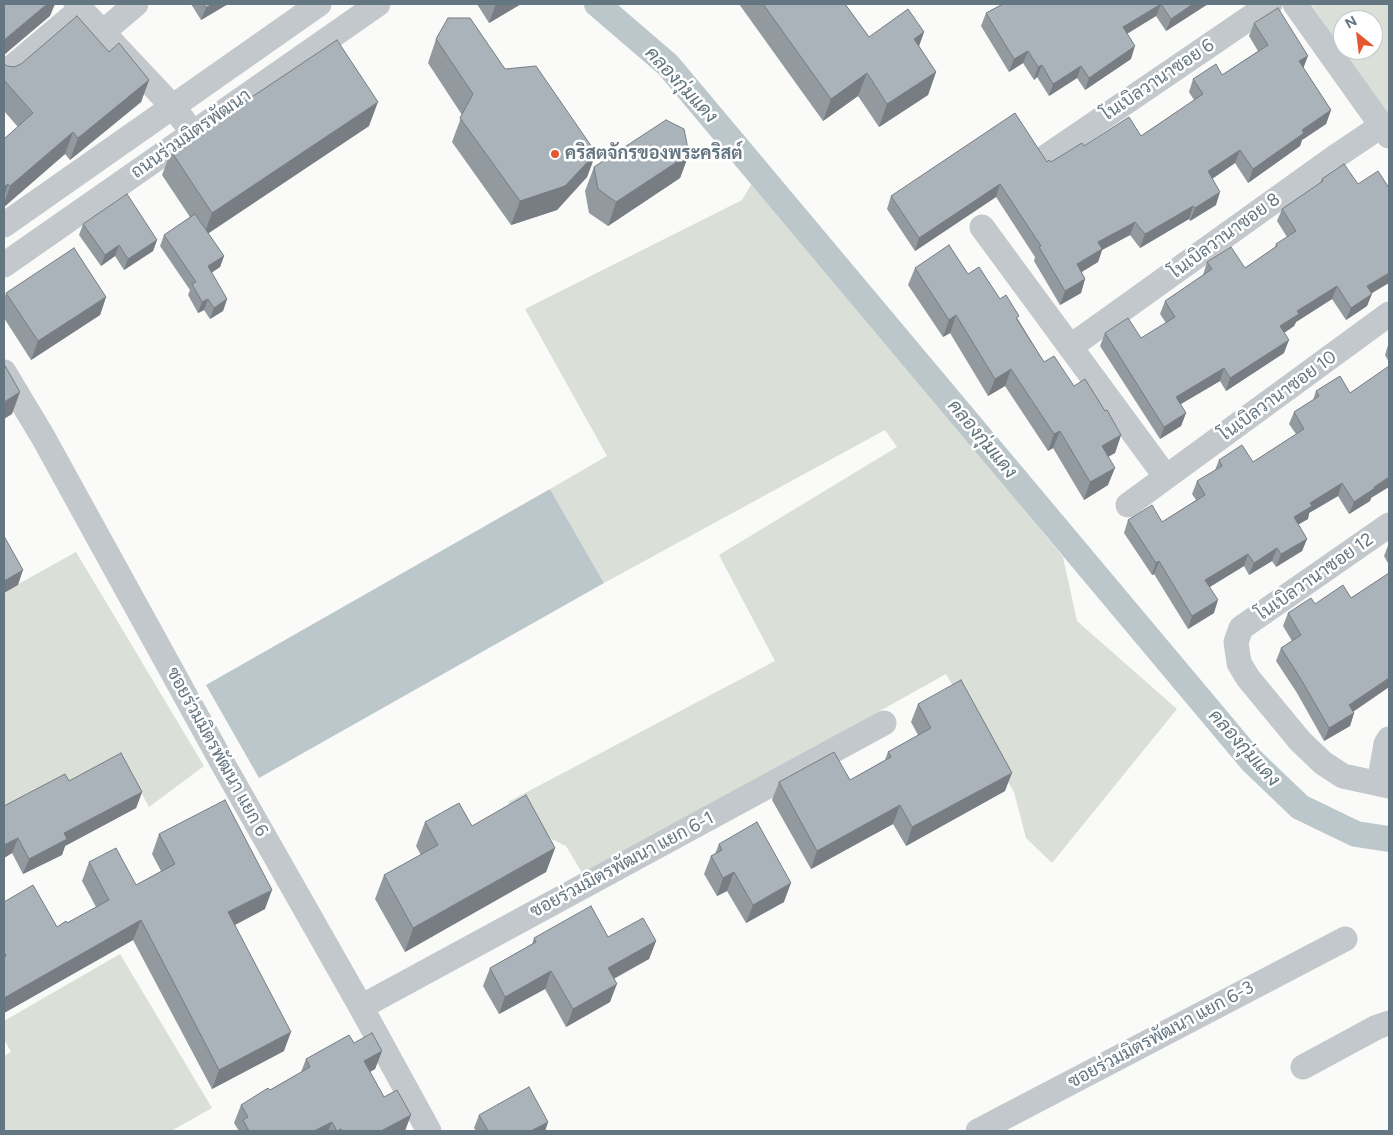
<!DOCTYPE html>
<html>
<head>
<meta charset="utf-8">
<style>
	body { margin:0 }
	#map { position:relative; width:1393px; height:1135px; overflow:hidden; background:#fafaf8; font-family:Figtree,sans-serif }
	canvas { display:block }
	.frame { position:absolute; inset:0; border:5px solid #657683; pointer-events:none }
	.north { position:absolute; left:1333px; top:10px; width:50px; height:50px; box-sizing:border-box; background:#fff; border:1px solid #c1c8cd; border-radius:50%; rotate:331deg; font-size:14px; font-weight:700; line-height:20px; text-align:center; color:#657683 }
	.north::after { content:''; display:block; margin:auto; width:18px; height:22px; background:#e4572e; clip-path:polygon(50% 0,100% 100%,50% 72%,0 100%) }
</style>
</head>
<body>
<div id="map">
<canvas width="1393" height="1135"></canvas>
<div class="frame"></div>
<div class="north">N</div>
</div>
<script>
const context = document.querySelector('canvas').getContext('2d');
context.lineJoin = 'round';
function fill(path, color) {
  context.fillStyle = color;
  context.fill(path, 'evenodd');
}
function toPath(rows) {
  const path = new Path2D();
  for (const r of rows) {
    path.moveTo(r[0], r[1]);
    for (let i = 2; i < r.length; i += 2) path.lineTo(r[i], r[i + 1]);
  }
  return path;
}
function strokePath(path, color, width, dash) {
  context.strokeStyle = color;
  context.lineWidth = width;
  context.lineCap = dash ? 'butt' : 'round';
  context.setLineDash(dash || []);
  context.stroke(path);
}
function write(font, color, halo, rows, align = 'center') {
  context.font = font + ' Figtree,Sarabun,sans-serif';
  context.lineWidth = 5;
  context.setLineDash([]);
  context.textBaseline = 'middle';
  context.strokeStyle = halo;
  context.fillStyle = color;
  for (const [text, x, y, turn = 0] of rows) {
    context.save();
    context.translate(x, y);
    context.rotate((+turn || 0) * Math.PI / 180);
    context.textAlign = isNaN(turn) ? turn : align;
    if (halo) context.strokeText(text, 0, 0);
    context.fillText(text, 0, 0);
    context.restore();
  }
}
const green = toPath([
	[1313,4,1389,4,1389,120,1312,5],
	[1343,20,1373,20,1373,50,1343,50],
	[754,180,1063,557,1077,621,1177,709,1052,863,1026,838,1014,792,946,674,584,876,566,846,535,831,508,802,775,661,719,555,897,447,885,430,604,583,550,489,607,456,525,309,742,200],
	[76,552,204,766,149,807,126,765,4,829,4,592],
	[120,954,212,1108,171,1131,4,1131,4,1056,11,1052,4,1039,4,1021]
]);
const water = toPath([
	[550,489,604,583,259,778,206,685]
]);
const canal = toPath([
	[597,4,668,65,1251,760,1300,807,1356,834,1389,839]
]);
const minor = toPath([
	[76,4,173,107,184,121],
	[1295,4,1389,136],
	[103,32,136,4],
	[4,74,81,9],
	[1047,156,1270,4],
	[4,225,319,4],
	[982,227,1166,477],
	[4,265,378,4],
	[1070,347,1338,155,1381,126],
	[4,372,43,437,223,764,361,1007,429,1131],
	[1128,505,1389,314],
	[1389,525,1241,628,1236,642,1239,663,1248,678,1300,741,1323,763,1343,776,1389,786],
	[1379,784,1386,744,1389,739],
	[361,1007,884,723],
	[1303,1067,1377,1027,1389,1023],
	[978,1131,1345,939]
]);
const wall = toPath([
	[191,4,228,4,201,20],
	[477,4,521,4,489,23],
	[739,4,845,4,869,37,924,32,919,46,936,72,928,95,879,127,858,96,823,121],
	[1003,4,1208,4,1166,31,1156,16,1127,34,1131,59,1085,90,1077,78,1049,96,1037,77,1034,80,1023,63,1009,72,981,26,986,13],
	[1254,23,1303,68,1331,110,1326,124,1302,140,1300,146,1248,183,1235,163,1212,179,1216,205,1190,221,1189,219,1140,248,1130,235,1102,250,1098,262,1081,272,1085,279,1081,293,1060,305,1034,261,1035,257,996,197,915,251,887,209,891,196,1047,162,1051,162,1084,146,1141,136,1194,100,1189,92,1193,79,1222,75,1258,51,1249,36],
	[436,39,505,69,596,153,587,177,557,210,511,225,452,142,462,115,428,63],
	[109,52,149,80,141,102,70,160,65,154,4,207,4,139,18,127,4,111,4,64,7,66,14,67],
	[369,126,208,233,224,256,220,267,211,272,227,299,223,311,210,319,204,310,198,313,188,295,190,290,160,246,164,235,190,217,162,175,171,151],
	[689,154,680,178,608,226,589,213,585,191,594,167],
	[1344,164,1371,293,1367,306,1346,320,1332,299,1296,322,1294,326,1284,333,1284,353,1226,391,1220,381,1180,404,1186,413,1181,426,1160,439,1100,346,1105,333,1141,338,1166,323,1160,314,1165,301,1203,275,1207,262,1245,268,1275,247,1276,244,1287,237,1277,221,1282,209,1320,183,1322,179],
	[83,224,157,240,153,251,124,270,115,256,101,266,79,235],
	[915,268,968,274,1000,299,1018,319,1044,362,1074,386,1121,435,1115,453,1108,456,1108,485,1084,500,1053,448,1048,451,1005,386,988,396,950,333,943,337,908,285],
	[6,293,106,297,100,315,31,360,4,318,4,299],
	[1389,342,1389,362,1385,355],
	[1340,376,1371,498,1370,501,1349,514,1338,496,1309,513,1308,519,1298,524,1307,539,1302,551,1276,567,1272,561,1249,575,1244,566,1210,587,1214,613,1188,629,1154,574,1152,575,1124,533,1128,520,1162,522,1196,500,1192,494,1197,481,1215,470,1219,460,1253,462,1296,434,1289,424,1294,412,1313,400,1316,391],
	[1389,543,1389,565,1384,556],
	[1389,573,1389,687,1353,712,1354,713,1350,726,1324,741,1297,693,1276,661,1281,648,1292,641,1283,626,1288,613,1315,604,1351,598],
	[918,704,1005,791,906,846,893,824,811,869,772,800,779,782,850,780,885,760,888,752,918,735,911,722],
	[69,781,142,792,136,808,65,846,62,855,23,874,12,853,4,858,4,806],
	[425,822,472,826,555,848,546,872,405,952,375,899,384,875,421,855,416,846],
	[159,834,265,909,235,925,284,1051,212,1089,133,940,4,1013,4,902,57,927,67,923,96,907,82,881,89,862,136,885,161,871,152,854],
	[719,844,784,902,746,923,727,891,717,896,704,874,711,856,715,854],
	[608,937,656,941,649,959,614,979,610,1002,566,1027,545,989,499,1014,483,986,490,968,532,944,534,938],
	[354,1043,382,1051,375,1069,370,1072,384,1097,405,1131,239,1131,234,1123,241,1105,270,1090,301,1072,306,1059],
	[479,1115,548,1122,545,1131,476,1131,474,1128]
]);
const shadedWall = toPath([
	[47,4,55,4,50,16,4,55,4,40],
	[212,4,228,4,201,20,206,8],
	[496,4,521,4,489,23],
	[1161,4,1156,16,1118,39,1123,27],
	[1193,4,1208,4,1166,31,1171,19],
	[924,32,916,54,914,39],
	[1135,46,1131,59,1085,90,1089,78],
	[1028,51,1023,63,1009,72,1014,59],
	[1308,56,1303,69,1299,61],
	[1042,65,1037,77,1034,80,1038,67],
	[1081,66,1077,78,1049,96,1053,84],
	[936,72,928,95,879,127,887,104],
	[867,73,858,96,823,121,831,99],
	[149,80,141,102,70,160,78,138],
	[378,102,369,126,203,237,212,213],
	[1331,110,1326,124,1302,140,1300,146,1248,183,1253,169,1302,130],
	[73,132,65,154,4,207,4,204,10,186],
	[1240,150,1235,163,1203,185,1208,171],
	[596,153,587,177,557,210,511,225,520,201],
	[689,154,680,178,608,226,616,202],
	[8,184,4,196,4,187],
	[1000,184,996,197,915,251,919,238],
	[1220,192,1216,205,1190,221,1195,208],
	[1193,206,1189,219,1140,248,1145,234],
	[1135,222,1130,235,1102,250,1098,262,1072,278,1077,264,1098,242],
	[157,240,153,251,124,270,128,259],
	[119,245,115,256,101,266,105,255],
	[224,256,220,267,204,278,208,266],
	[1389,273,1389,283,1362,299,1367,286],
	[1085,279,1081,293,1060,305,1065,291],
	[1337,286,1332,299,1296,322,1294,326,1275,339,1280,326,1297,311],
	[1372,294,1367,306,1346,320,1351,308],
	[106,297,100,315,31,360,38,341],
	[208,299,204,310,198,313,202,302],
	[227,299,223,311,210,319,214,308],
	[956,315,950,333,943,337,949,320],
	[1289,340,1284,353,1226,391,1230,378],
	[1224,368,1220,381,1171,410,1176,397],
	[1011,369,1005,386,988,396,995,379],
	[20,392,12,414,4,419,4,402],
	[1186,413,1181,426,1160,439,1164,427],
	[1060,431,1053,448,1048,451,1054,434],
	[1121,435,1115,453,1096,464,1102,446],
	[1115,468,1108,485,1084,500,1090,482],
	[1389,477,1389,487,1371,498,1370,501,1349,514,1354,502,1374,487],
	[1342,483,1338,496,1309,513,1308,519,1289,530,1294,517,1310,503],
	[1307,539,1302,551,1276,567,1281,554],
	[1277,548,1272,561,1249,575,1254,563],
	[1248,554,1244,566,1201,592,1205,580],
	[1159,561,1154,574,1152,575,1156,563],
	[23,570,18,585,4,593,4,581],
	[1218,600,1214,613,1188,629,1192,616],
	[1389,678,1389,687,1345,717,1349,705],
	[1354,713,1350,726,1324,741,1329,728],
	[1012,773,1005,791,906,846,912,827],
	[142,792,136,808,65,846,62,855,23,874,29,859,64,833],
	[900,805,893,824,811,869,817,851],
	[18,838,12,853,4,858,4,845],
	[555,848,546,872,405,952,413,928],
	[734,872,727,891,717,896,723,878],
	[791,883,784,902,746,923,753,905],
	[272,890,265,909,221,932,228,912],
	[141,920,133,940,4,1013,4,998],
	[656,941,649,959,601,985,608,968],
	[551,971,545,989,499,1014,505,997],
	[617,984,610,1002,566,1027,573,1009],
	[291,1032,284,1051,212,1089,219,1070],
	[382,1051,375,1069,357,1079,364,1061],
	[411,1115,405,1131,381,1131],
	[332,1122,328,1131,314,1131],
	[548,1122,545,1131,531,1131]
]);
const building = toPath([
	[4,4,47,4,4,40,4,4],
	[203,4,212,4,206,8,203,4],
	[763,4,845,4,869,37,908,9,924,32,914,39,936,72,887,104,867,73,831,99,763,4],
	[1003,4,1193,4,1171,19,1161,4,1123,27,1135,46,1089,78,1081,66,1053,84,1042,65,1038,67,1028,51,1014,59,986,13,1003,4],
	[1278,8,1308,56,1299,61,1331,110,1302,130,1304,133,1253,169,1240,150,1208,171,1220,192,1195,208,1193,206,1145,234,1135,222,1098,242,1102,249,1077,264,1085,279,1065,291,1039,247,1041,246,1000,184,919,238,891,196,1015,113,1047,162,1049,160,1051,162,1082,143,1084,146,1129,117,1141,136,1203,94,1193,79,1216,64,1222,75,1268,45,1254,23,1278,8],
	[77,16,109,52,119,43,149,80,78,138,73,132,10,186,8,184,4,187,4,139,33,113,4,80,4,64,7,66,14,67,21,64,77,16],
	[448,18,470,18,505,69,536,66,596,153,565,186,520,201,460,118,473,94,436,39,448,18],
	[337,40,378,102,212,213,171,151,337,40],
	[666,120,684,129,689,154,616,202,598,189,594,167,666,120],
	[1344,164,1358,184,1378,171,1389,188,1389,273,1367,286,1372,294,1351,308,1337,286,1297,311,1299,314,1280,326,1289,340,1230,378,1224,368,1176,397,1186,413,1164,427,1105,333,1128,318,1141,338,1175,317,1165,301,1212,269,1207,262,1231,247,1245,268,1277,246,1276,244,1296,231,1282,209,1323,181,1322,179,1344,164],
	[127,194,157,240,128,259,119,245,105,255,83,224,127,194],
	[195,214,224,256,208,266,227,299,214,308,208,299,202,302,192,284,196,282,164,235,195,214],
	[949,245,968,274,979,267,1000,299,1006,295,1019,316,1016,318,1044,362,1054,356,1074,386,1085,379,1105,411,1107,410,1121,435,1102,446,1115,468,1090,482,1060,431,1054,434,1011,369,995,379,956,315,949,320,915,268,949,245],
	[74,248,106,297,38,341,6,293,74,248],
	[4,364,20,392,4,402,4,364],
	[1389,366,1389,477,1374,487,1375,488,1354,502,1342,483,1310,503,1312,506,1294,517,1307,539,1281,554,1277,548,1254,563,1248,554,1205,580,1218,600,1192,616,1159,561,1156,563,1128,520,1152,505,1162,522,1205,495,1197,481,1222,466,1219,460,1242,445,1253,462,1304,429,1294,412,1319,396,1316,391,1340,376,1350,393,1389,366],
	[4,536,23,570,4,581,4,536],
	[1389,573,1389,678,1349,705,1354,713,1329,728,1302,681,1281,648,1301,635,1288,613,1311,598,1315,604,1343,585,1351,598,1389,573],
	[961,680,1012,773,912,827,900,805,817,851,779,782,834,752,850,780,891,757,888,752,931,728,918,704,961,680],
	[121,753,142,792,64,833,67,839,29,859,18,838,4,845,4,806,65,774,69,781,121,753],
	[526,795,555,848,413,928,384,875,438,845,425,822,459,803,472,826,526,795],
	[225,800,272,890,228,912,291,1032,219,1070,141,920,4,998,4,957,6,956,4,952,4,902,33,885,57,927,66,921,67,923,109,900,89,862,116,848,136,885,175,864,159,834,225,800],
	[757,822,791,883,753,905,734,872,723,878,711,856,722,850,719,844,757,822],
	[591,906,608,937,643,918,656,941,608,968,617,984,573,1009,551,971,505,997,490,968,536,942,534,938,591,906],
	[372,1033,382,1051,364,1061,384,1097,397,1090,411,1115,381,1131,343,1131,341,1129,337,1131,332,1122,314,1131,249,1131,243,1120,248,1117,241,1105,268,1088,270,1090,310,1067,306,1059,349,1035,354,1043,372,1033],
	[529,1087,548,1122,531,1131,488,1131,479,1115,529,1087]
]);
const markers = [
	[555,154,5,"#e4572e"]
];
const streetNames = [
	["โนเบิลวานาซอย 6",1158,80,-34],
	["ถนนร่วมมิตรพัฒนา",191,134,-35],
	["โนเบิลวานาซอย 8",1225,236,-36],
	["โนเบิลวานาซอย 10",1278,396,-36],
	["โนเบิลวานาซอย 12",1315,577,-35],
	["ซอยร่วมมิตรพัฒนา แยก 6",217,752,61],
	["ซอยร่วมมิตรพัฒนา แยก 6-1",622,865,-28],
	["ซอยร่วมมิตรพัฒนา แยก 6-3",1161,1035,-28]
];
const poiNames = [
	["คริสตจักรของพระคริสต์",565,154]
];
const waterNames = [
	["คลองกุ่มแดง",681,85,47],
	["คลองกุ่มแดง",982,439,50],
	["คลองกุ่มแดง",1244,748,48]
];
fill(green, '#dadfd7');
fill(water, '#bbc7cb');
strokePath(canal, '#bbc7cb', 26);
strokePath(minor, '#c3c8cc', 25);
fill(wall, '#929a9f');
fill(shadedWall, '#777d82');
fill(building, '#aab3b9');
strokePath(building, '#777d82', 1);
for (const [x, y, r, color] of markers) {
  const dot = new Path2D();
  dot.arc(x, y, r, 0, 2 * Math.PI);
  context.fillStyle = color;
  context.fill(dot);
  strokePath(dot, '#fff', 2);
}
write('18px', '#657683', '#fff', streetNames);
write('bold 18px', '#657683', '#fff', poiNames, 'left');
write('italic 19px', '#60757c', '#fff', waterNames);
</script>
</body>
</html>
